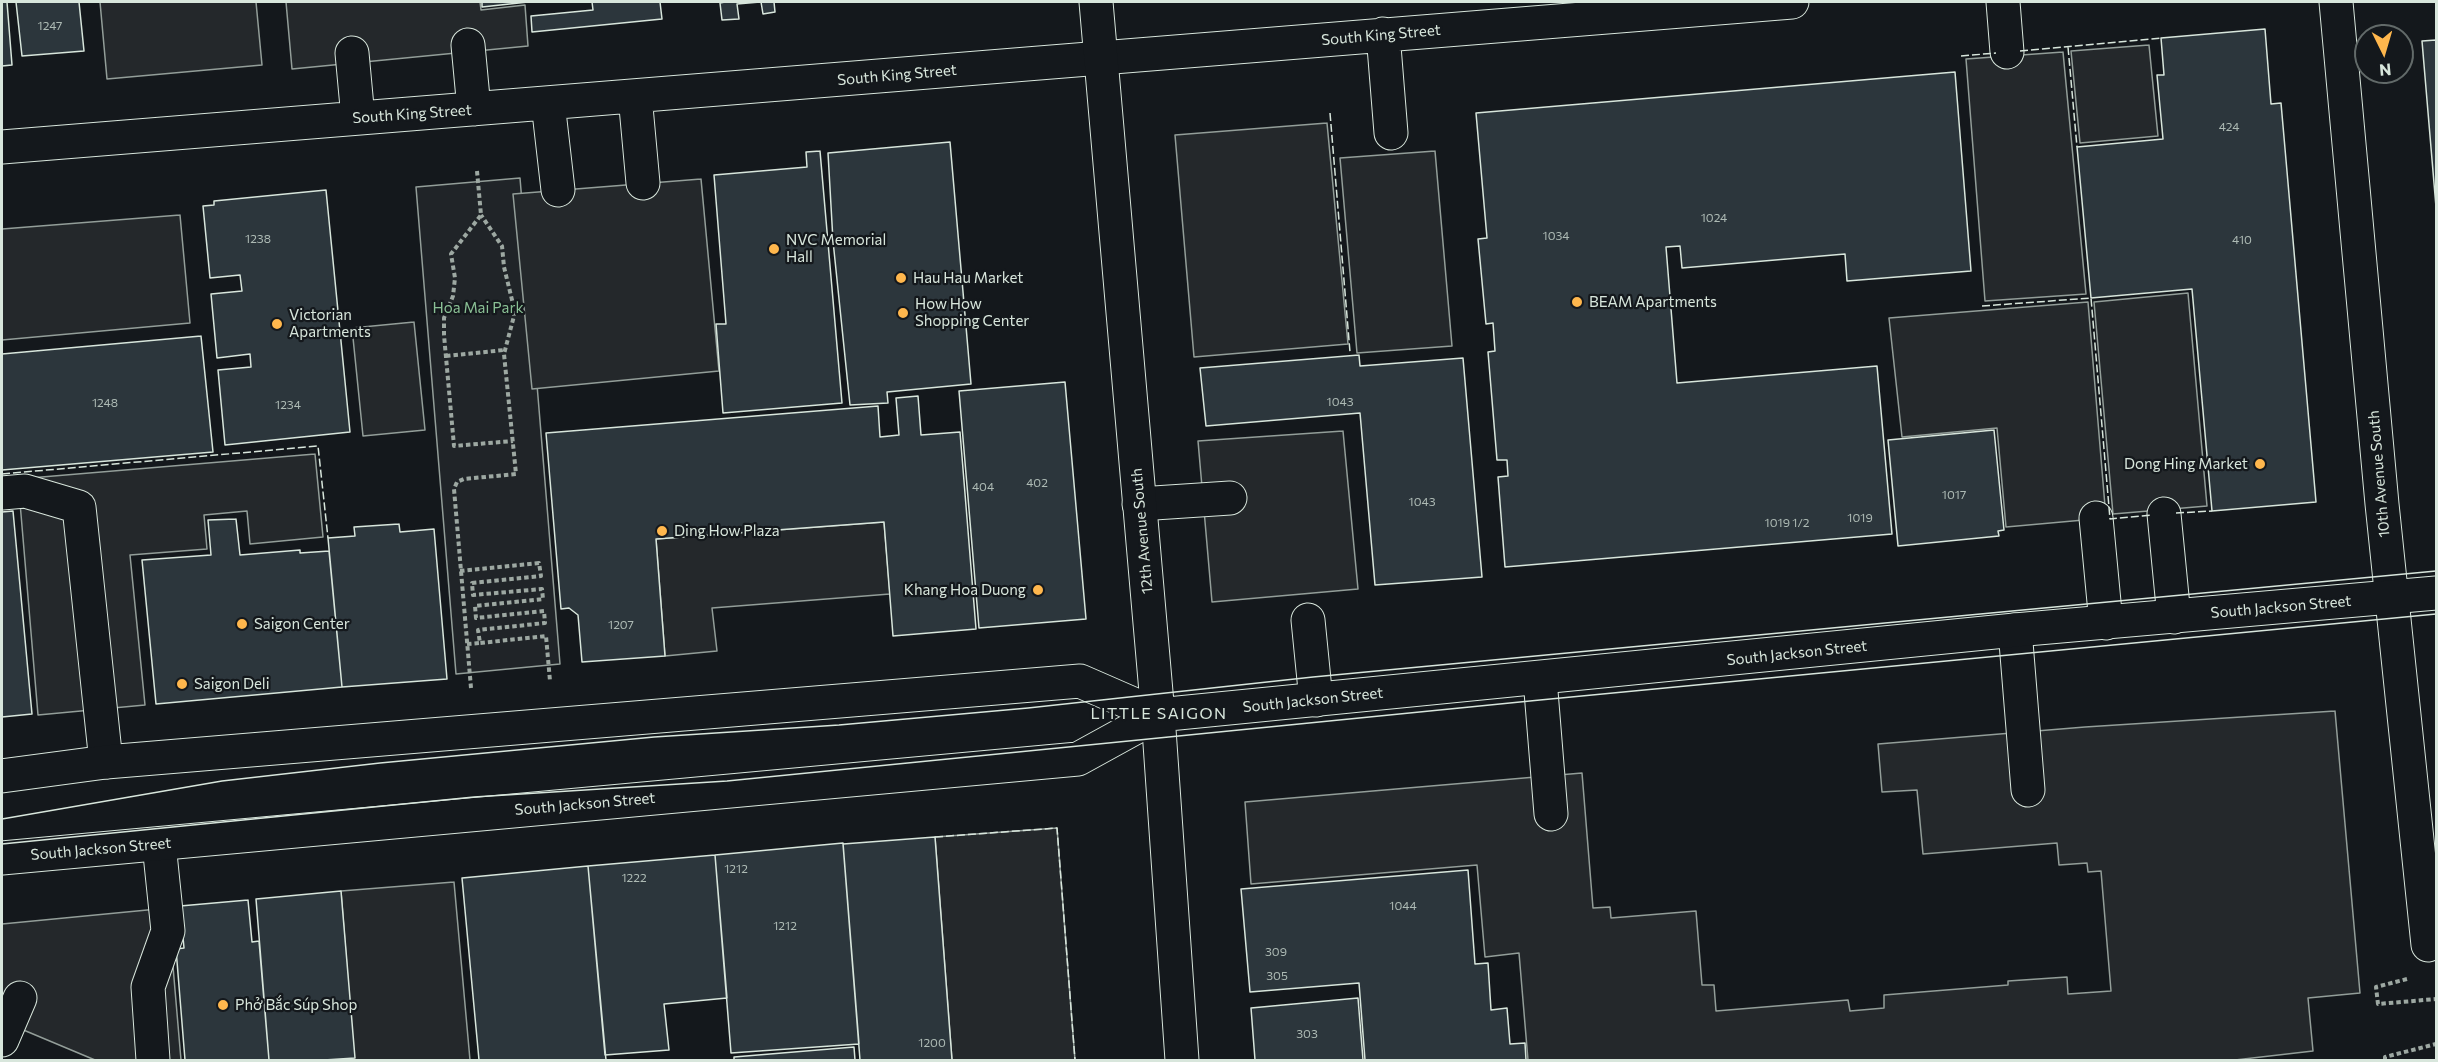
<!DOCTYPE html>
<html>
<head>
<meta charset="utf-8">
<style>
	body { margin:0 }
	#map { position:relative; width:2438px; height:1062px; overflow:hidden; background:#14181c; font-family:Commissioner,sans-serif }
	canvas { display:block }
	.frame { position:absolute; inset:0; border:3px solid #d8e6dc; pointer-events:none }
	.north { position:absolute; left:2354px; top:24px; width:60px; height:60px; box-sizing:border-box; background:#14181c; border:2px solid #626a69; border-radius:50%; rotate:175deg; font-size:16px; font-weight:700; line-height:24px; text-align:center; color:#d8e6dc }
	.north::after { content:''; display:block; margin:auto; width:21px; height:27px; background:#ffb74d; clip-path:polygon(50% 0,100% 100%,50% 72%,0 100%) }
</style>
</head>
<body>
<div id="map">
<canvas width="2438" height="1062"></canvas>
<div class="frame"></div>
<div class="north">N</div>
</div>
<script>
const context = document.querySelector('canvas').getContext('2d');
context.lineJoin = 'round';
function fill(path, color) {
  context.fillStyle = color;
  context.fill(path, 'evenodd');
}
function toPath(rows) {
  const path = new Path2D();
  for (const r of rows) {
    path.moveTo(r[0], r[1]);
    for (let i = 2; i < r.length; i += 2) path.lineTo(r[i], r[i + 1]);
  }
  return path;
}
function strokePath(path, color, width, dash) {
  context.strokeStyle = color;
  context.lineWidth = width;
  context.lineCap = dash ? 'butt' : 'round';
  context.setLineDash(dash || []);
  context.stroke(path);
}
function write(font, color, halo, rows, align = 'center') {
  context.font = font + ' Commissioner,sans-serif';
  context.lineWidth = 4.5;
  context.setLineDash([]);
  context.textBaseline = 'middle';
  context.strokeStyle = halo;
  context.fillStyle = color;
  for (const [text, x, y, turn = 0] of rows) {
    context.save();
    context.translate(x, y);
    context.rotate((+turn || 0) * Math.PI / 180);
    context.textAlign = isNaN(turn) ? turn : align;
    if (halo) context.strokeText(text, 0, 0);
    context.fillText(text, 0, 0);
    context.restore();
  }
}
const green = toPath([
	[520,178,560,664,456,674,416,187,520,178]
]);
const parking = toPath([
	[100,2,256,2,262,65,107,79,100,2],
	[286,2,480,2,481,10,525,5,528,46,292,69,286,2],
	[2149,45,2158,136,2080,143,2071,51,2149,45],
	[2063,52,2086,294,1985,301,1966,59,2063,52],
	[1327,123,1348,344,1194,357,1175,135,1327,123],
	[1435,151,1452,346,1357,353,1340,158,1435,151],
	[701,179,719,371,532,389,513,194,701,179],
	[180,215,190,323,2,340,2,229,180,215],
	[2188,293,2207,506,2113,514,2094,302,2188,293],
	[2088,302,2106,518,2006,527,1997,428,1902,437,1889,318,2088,302],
	[414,322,425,430,363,436,352,328,414,322],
	[1343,431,1358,589,1212,602,1198,441,1343,431],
	[315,454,323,537,250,544,247,511,204,515,207,549,130,555,145,705,38,715,18,479,315,454],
	[884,522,890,594,712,608,717,651,665,656,656,539,884,522],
	[2335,711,2360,993,2308,998,2313,1051,2235,1060,1528,1060,1519,953,1485,957,1477,865,1251,884,1245,802,1582,773,1593,908,1610,907,1611,918,1696,911,1702,985,1714,985,1716,1011,1848,1000,1850,1011,1884,1008,1884,995,2008,985,2008,981,2067,977,2068,994,2111,991,2101,871,2088,872,2087,863,2059,865,2057,843,1923,854,1917,790,1882,792,1878,744,2085,727,2335,711],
	[1057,828,1075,1060,952,1060,935,837,1057,828],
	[454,882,470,1060,324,1060,354,1058,341,891,454,882],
	[168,908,181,1060,95,1060,2,1021,2,924,168,908]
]);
const building = toPath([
	[2,2,7,2,12,65,2,66,2,2],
	[16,2,79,2,84,51,22,56,16,2],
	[482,2,528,2,482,7,482,2],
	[592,2,660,2,662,19,532,32,531,16,593,10,592,2],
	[725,2,760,2,737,4,739,19,722,20,720,3,725,2],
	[761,2,774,2,775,12,763,14,761,2],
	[2265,29,2271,104,2281,103,2316,502,2212,511,2192,289,2091,298,2077,147,2163,139,2157,75,2164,75,2161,38,2265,29],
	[2436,40,2436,207,2422,41,2436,40],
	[1955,72,1971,271,1847,281,1845,254,1682,268,1680,246,1666,247,1677,383,1877,366,1892,534,1505,567,1498,477,1508,476,1507,460,1497,460,1488,352,1495,351,1493,323,1486,324,1478,239,1487,238,1476,113,1955,72],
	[950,142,971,384,887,392,888,403,850,405,833,241,828,153,950,142],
	[820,151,842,403,723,413,716,324,726,324,714,175,807,167,806,152,820,151],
	[326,190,350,432,225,445,218,370,251,367,250,354,217,358,211,294,242,291,240,275,210,278,203,206,214,205,214,201,326,190],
	[201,336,213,452,2,470,2,354,201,336],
	[1359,355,1360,366,1463,358,1482,577,1375,585,1360,413,1206,426,1200,368,1359,355],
	[1065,382,1086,619,979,628,959,391,1065,382],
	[918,396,921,435,960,432,976,629,893,636,884,522,656,539,665,656,582,662,578,615,569,608,561,609,546,433,878,406,880,437,899,435,896,398,918,396],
	[1994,430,2004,530,1998,531,1999,536,1898,546,1888,440,1994,430],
	[13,511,32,714,2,717,2,512,13,511],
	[236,519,240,555,300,550,300,553,329,551,342,687,156,704,142,560,211,555,208,520,236,519],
	[399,524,400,532,434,529,447,679,342,687,328,538,355,536,354,527,399,524],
	[935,837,952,1060,860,1060,843,844,935,837],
	[843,843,859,1044,731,1053,715,855,843,843],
	[715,855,727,998,664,1004,669,1050,605,1055,588,866,715,855],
	[588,866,606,1060,479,1060,462,878,588,866],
	[1468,870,1475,964,1488,963,1491,1010,1507,1008,1510,1044,1525,1043,1526,1060,1365,1060,1359,983,1250,992,1241,889,1468,870],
	[341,891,355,1058,324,1060,269,1060,256,899,341,891],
	[248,900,252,942,259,941,269,1060,185,1060,176,949,184,948,180,906,248,900],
	[1358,998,1363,1060,1255,1060,1251,1008,1358,998],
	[854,1047,855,1060,734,1060,734,1057,854,1047]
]);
const path = toPath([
	[477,171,481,215,451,254,455,278,453,296,444,318,444,335,454,446,513,441],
	[446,356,504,350],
	[460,571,539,563,541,576,472,583,473,595,542,589,543,599,475,606,476,618,544,611,545,623,478,630,480,643,546,636,550,681],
	[467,644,480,643],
	[471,688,454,489,457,482,464,479,516,474,504,354,514,316,513,304,504,267,502,246,481,215],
	[2407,979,2376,987,2378,1004,2436,999],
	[2385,1060,2385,1057,2436,1044]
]);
const minor = toPath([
	[2003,2,2007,52],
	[2336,2,2382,504,2428,945],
	[1383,34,1391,133],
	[468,45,474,109],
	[352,53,358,118],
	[635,96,643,183],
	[548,103,558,190],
	[2,147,1792,2],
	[2,493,25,491,79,507,106,762],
	[1139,504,1230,498],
	[2164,514,2174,617],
	[2096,518,2106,623],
	[1308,620,1316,700],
	[2015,630,2028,790],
	[1540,679,1551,814],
	[2,1040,20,998],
	[153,1060,148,987,168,931,159,844]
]);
const major = toPath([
	[1096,2,1158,715,1182,1060],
	[2,776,106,762,1080,681,1158,715],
	[2,858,1078,759,1158,715,2015,630,2436,593]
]);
const tram = toPath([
	[2,819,222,781,380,763,654,737,839,725,1028,708,1313,677,2436,571],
	[2,844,474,797,727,781,1540,700,2436,614]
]);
const fence = toPath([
	[2068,47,2077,147],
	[2020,51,2161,38],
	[1961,56,1996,53],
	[1330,113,1350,352],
	[1982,306,2091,298,2110,519,2152,515],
	[2,474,318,446,328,538],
	[2176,513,2212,511],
	[935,837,1057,828,1075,1060]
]);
const markers = [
	[774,249,6,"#ffb74d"],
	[901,278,6,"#ffb74d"],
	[1577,302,6,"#ffb74d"],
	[903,313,6,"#ffb74d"],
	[277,324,6,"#ffb74d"],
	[2260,464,6,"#ffb74d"],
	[662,531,6,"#ffb74d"],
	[1038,590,6,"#ffb74d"],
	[242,624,6,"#ffb74d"],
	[182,684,6,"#ffb74d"],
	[223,1005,6,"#ffb74d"]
];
const numberNames = [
	["1247",50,26],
	["424",2229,127],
	["1024",1714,218],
	["1034",1556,236],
	["1238",258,239],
	["410",2242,240],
	["1043",1340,402],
	["1248",105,403],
	["1234",288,405],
	["402",1037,483],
	["404",983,487],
	["1017",1954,495],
	["1043",1422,502],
	["1019",1860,518],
	["1019 1/2",1787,523],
	["1207",621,625],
	["1212",736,869],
	["1222",634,878],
	["1044",1403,906],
	["1212",785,926],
	["309",1276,952],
	["305",1277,976],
	["303",1307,1034],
	["1200",932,1043]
];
const streetNames = [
	["South King Street",1381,35,-5],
	["South King Street",897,75,-5],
	["South King Street",412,114,-4],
	["10th Avenue South",2379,474,-95],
	["12th Avenue South",1142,531,-95],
	["South Jackson Street",2281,607,-5],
	["South Jackson Street",1797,653,-6],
	["South Jackson Street",1313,700,-6],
	["South Jackson Street",585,804,-5],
	["South Jackson Street",101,849,-5]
];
const poiNames = [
	["NVC Memorial",786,240],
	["Hall",786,257],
	["Hau Hau Market",913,278],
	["BEAM Apartments",1589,302],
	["How How",915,304],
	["Shopping Center",915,321],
	["Victorian",289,315],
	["Apartments",289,332],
	["Dong Hing Market",2248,464,"right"],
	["Ding How Plaza",674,531],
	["Khang Hoa Duong",1026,590,"right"],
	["Saigon Center",254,624],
	["Saigon Deli",194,684],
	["Phở Bắc Súp Shop",235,1005]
];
const parkNames = [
	["Hoa Mai Park",478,308]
];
const neighbourhoodNames = [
	["LITTLE SAIGON",1159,714]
];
fill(green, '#202428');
strokePath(green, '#939e99', 1.5);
fill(parking, '#24282b');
strokePath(parking, '#939e99', 1.5);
fill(building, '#2c363c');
strokePath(building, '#d8e6dc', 1.5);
strokePath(minor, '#d8e6dc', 35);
strokePath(major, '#d8e6dc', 35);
strokePath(path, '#9da8a2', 4, [4.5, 3]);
strokePath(minor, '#14181c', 33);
strokePath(major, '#14181c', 33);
strokePath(tram, '#d8e6dc', 1.5);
strokePath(fence, '#d8e6dc', 1.5, [8, 3]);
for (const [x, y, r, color] of markers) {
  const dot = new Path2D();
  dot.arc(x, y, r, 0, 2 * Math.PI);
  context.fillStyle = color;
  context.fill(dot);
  strokePath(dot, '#14181c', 2);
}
write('12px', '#adbab4', null, numberNames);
write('15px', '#d8e6dc', '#14181c', streetNames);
write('15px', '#d8e6dc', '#14181c', poiNames, 'left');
write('15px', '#8ac095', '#14181c', parkNames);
context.letterSpacing = '1.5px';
write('16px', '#d8e6dc', '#14181c', neighbourhoodNames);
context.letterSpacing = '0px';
</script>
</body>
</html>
